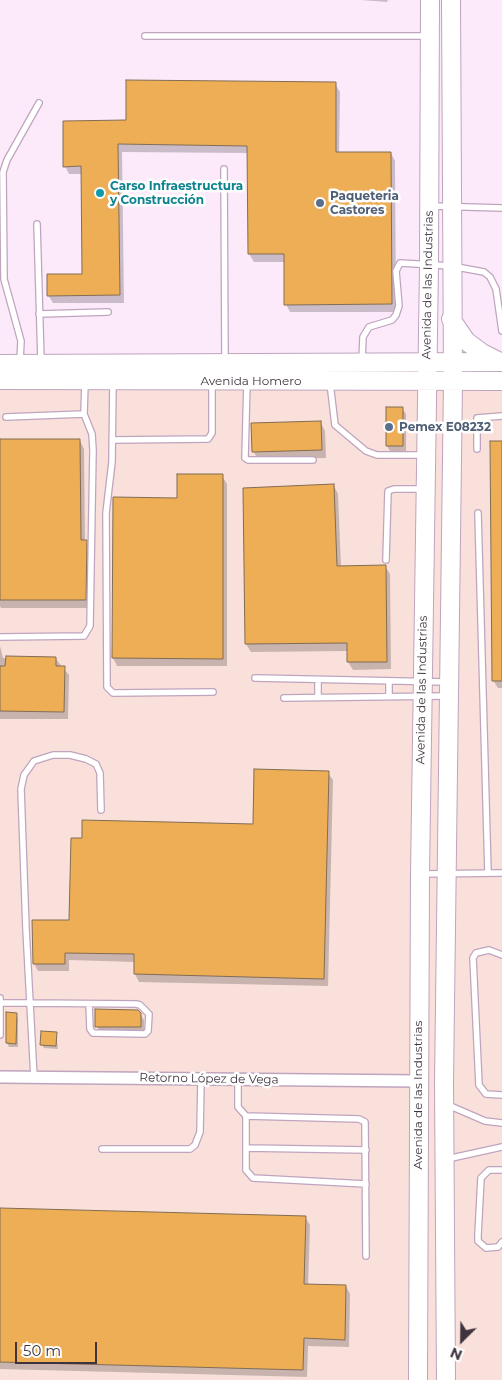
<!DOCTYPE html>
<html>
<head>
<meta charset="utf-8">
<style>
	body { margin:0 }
	#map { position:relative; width:502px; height:1380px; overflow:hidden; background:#fceafb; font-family:Montserrat,sans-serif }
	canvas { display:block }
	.north { position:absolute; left:437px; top:1315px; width:50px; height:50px; -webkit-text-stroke:4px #fefefe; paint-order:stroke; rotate:203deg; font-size:14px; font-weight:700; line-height:20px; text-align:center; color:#3f343e }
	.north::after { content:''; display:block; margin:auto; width:18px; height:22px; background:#3f343e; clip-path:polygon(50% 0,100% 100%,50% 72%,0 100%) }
	.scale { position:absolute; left:15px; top:1342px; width:82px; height:22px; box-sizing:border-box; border:2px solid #3f343e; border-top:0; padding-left:6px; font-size:15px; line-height:18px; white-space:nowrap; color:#3f343e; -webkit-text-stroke:4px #fefefe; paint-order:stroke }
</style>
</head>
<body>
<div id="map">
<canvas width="502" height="1380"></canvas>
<div class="north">N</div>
<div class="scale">50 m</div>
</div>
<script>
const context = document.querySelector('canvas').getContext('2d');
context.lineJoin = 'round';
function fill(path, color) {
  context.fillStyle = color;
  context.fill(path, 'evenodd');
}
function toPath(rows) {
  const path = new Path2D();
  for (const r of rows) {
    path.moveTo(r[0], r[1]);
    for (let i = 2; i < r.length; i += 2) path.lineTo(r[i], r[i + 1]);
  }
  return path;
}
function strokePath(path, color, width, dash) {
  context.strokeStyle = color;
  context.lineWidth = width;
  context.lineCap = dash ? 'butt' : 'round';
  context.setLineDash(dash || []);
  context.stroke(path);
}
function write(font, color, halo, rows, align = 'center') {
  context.font = font + ' Montserrat,sans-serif';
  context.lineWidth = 5;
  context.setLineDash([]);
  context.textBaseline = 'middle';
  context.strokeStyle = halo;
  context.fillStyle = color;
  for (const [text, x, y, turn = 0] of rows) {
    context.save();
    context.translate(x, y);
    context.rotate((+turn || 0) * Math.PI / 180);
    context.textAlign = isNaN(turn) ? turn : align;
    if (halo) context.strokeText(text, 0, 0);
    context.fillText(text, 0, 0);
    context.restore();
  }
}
const industrial = toPath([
	[502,384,502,1380,0,1380,0,386]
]);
const shadow = toPath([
	[361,0,388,0,387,2],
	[335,84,340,92,339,154,391,153,395,161,396,312,290,312,286,304,285,262,254,262,249,254,248,153,122,152,124,303,53,303,48,295,83,275,82,174,69,174,65,166,127,122],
	[402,408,406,414,406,452,390,451,387,446],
	[321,423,325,431,326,458,258,459,253,451],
	[0,441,80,441,84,449,85,541,91,549,90,608,1,608,0,606],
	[502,442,502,688,498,688,493,680],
	[222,476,227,484,227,666,117,666,113,658],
	[334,486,338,494,341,567,385,566,390,574,391,669,353,670,348,662,348,651,251,652,246,644,244,489],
	[0,646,3,658,55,658,69,675,68,719,0,719],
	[328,773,333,780,328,986,139,982,135,974,135,962,69,960,69,971,38,971,34,963,70,921,254,825],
	[7,1014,16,1014,18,1018,18,1047,9,1047,7,1043],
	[140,1014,144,1020,144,1033,100,1032,97,1026],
	[56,1033,58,1049,44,1048,42,1045],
	[0,1209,305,1217,310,1225,308,1285,346,1286,350,1294,349,1347,308,1346,307,1377,0,1369]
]);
const building = toPath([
	[126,80,336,82,336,152,391,152,392,304,284,305,284,254,248,254,247,146,118,144,120,295,47,296,47,274,82,274,81,166,63,167,63,121,126,120,126,80],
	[386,407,403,407,403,446,386,446,386,407],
	[321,421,322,450,252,452,251,423,321,421],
	[0,439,80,439,81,540,87,540,86,600,0,600,0,439],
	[490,441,502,441,502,681,492,681,490,441],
	[177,474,223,474,223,659,112,658,113,497,177,498,177,474],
	[334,484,337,566,386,565,387,662,347,662,347,643,245,644,243,488,334,484],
	[6,656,56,657,56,666,65,666,64,712,0,711,0,666,5,666,6,656],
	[254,769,329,771,324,979,134,974,134,954,65,953,65,964,33,964,32,920,69,920,71,838,82,838,82,820,253,824,254,769],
	[95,1009,138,1010,141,1013,141,1027,95,1027,95,1009],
	[6,1012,17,1013,16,1044,6,1043,6,1012],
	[41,1031,57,1032,56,1046,40,1045,41,1031],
	[0,1208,306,1216,304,1284,346,1285,345,1340,304,1338,303,1370,0,1362,0,1208]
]);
const service = toPath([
	[145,36,428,36],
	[224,169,225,361],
	[432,206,502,208],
	[37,224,41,361],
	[39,314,108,312],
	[20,361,21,341,4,279,3,172,7,160,39,103],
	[362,361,363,337,369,327,392,320,396,315,399,306,396,271,400,263,451,266,484,272,490,277,496,289,502,331],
	[247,381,245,458,248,460,313,460],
	[113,383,112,462,106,513,107,687,113,693,213,692],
	[330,383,335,425,366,451,377,455,425,455],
	[6,417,84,414],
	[112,440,208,439,212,433,212,383],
	[477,449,477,418,502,416],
	[478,513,488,873],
	[386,560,388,491,394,489,423,489],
	[0,637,84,636,90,626,93,450,92,434,84,414,85,382],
	[255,678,446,682],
	[318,680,318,697],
	[389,696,389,681],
	[284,698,446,696],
	[422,874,502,873],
	[502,955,489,950,476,953,473,958,479,1085,486,1094,502,1095],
	[0,998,0,1035],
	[0,1003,30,1003,136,1004,140,1005,149,1014,148,1031,145,1034,93,1033,90,1029,89,1004],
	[34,1078,26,929,21,789,24,775,34,761,53,755,70,755,86,759,96,764,100,773,101,810],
	[238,1080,238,1107,246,1116,359,1119,365,1122,366,1256],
	[448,1105,485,1121,502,1123],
	[246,1116,246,1170,253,1178,366,1184],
	[246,1148,366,1150],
	[102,1149,190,1149,195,1145,200,1132,201,1079],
	[447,1159,502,1147],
	[502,1170,489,1170,481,1178,478,1235,478,1241,486,1248,498,1247,502,1242]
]);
const minor = toPath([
	[0,1077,418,1081]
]);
const primary = toPath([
	[451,319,466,341,482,353,498,361],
	[0,364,502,362],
	[0,380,502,381],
	[418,1380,420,874,429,266,430,0],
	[446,1380,444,1082,453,381,451,0]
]);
const markers = [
	[100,193,5,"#0f9aa8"],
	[320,203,5,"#5c6f8a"],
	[389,427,5,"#5c6f8a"]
];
const cultureNames = [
	["Carso Infraestructura",110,186],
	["y Construcción",110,200]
];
const serviceNames = [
	["Paqueteria",330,196],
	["Castores",330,210],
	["Pemex E08232",399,427]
];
const streetNames = [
	["Avenida de las Industrias",428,285,-89],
	["Avenida Homero",251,381],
	["Avenida de las Industrias",422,690,-89],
	["Retorno López de Vega",209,1079,1],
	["Avenida de las Industrias",418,1095,-90]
];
fill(industrial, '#fae0db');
fill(shadow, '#0003');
fill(building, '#eeae55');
strokePath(building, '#826d53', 1);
strokePath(service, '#bfa4be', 8);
strokePath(minor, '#bfa4be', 14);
strokePath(primary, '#bfa4be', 20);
strokePath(service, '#fff', 5.5);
strokePath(minor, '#fff', 11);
strokePath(primary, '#fff', 18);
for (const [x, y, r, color] of markers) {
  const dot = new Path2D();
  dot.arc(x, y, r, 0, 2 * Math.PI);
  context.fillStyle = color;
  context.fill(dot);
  strokePath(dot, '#fefefe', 2);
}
write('bold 12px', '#0d838f', '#fefefe', cultureNames, 'left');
write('bold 12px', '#4e5e75', '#fefefe', serviceNames, 'left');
write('12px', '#3f343e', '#fefefe', streetNames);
</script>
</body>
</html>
